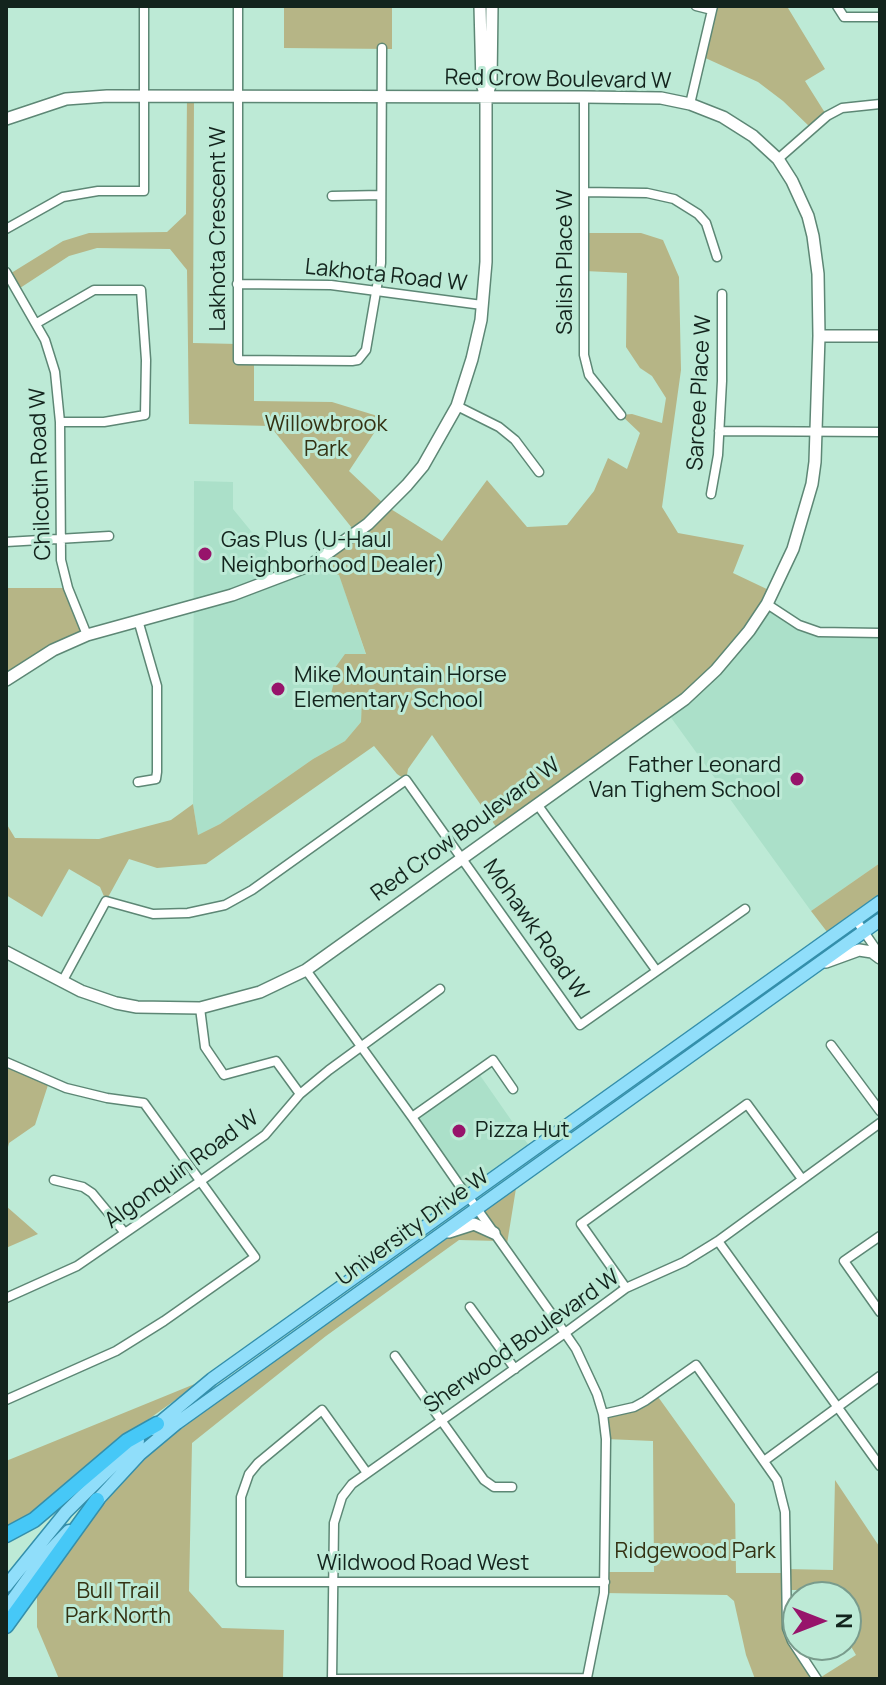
<!DOCTYPE html>
<html>
<head>
<meta charset="utf-8">
<style>
	body { margin:0 }
	#map { position:relative; width:886px; height:1685px; overflow:hidden; background:#bdead6; font-family:Manrope,sans-serif }
	canvas { display:block }
	.frame { position:absolute; inset:0; border:8px solid #13241d; pointer-events:none }
	.north { position:absolute; left:782px; top:1581px; width:80px; height:80px; box-sizing:border-box; background:#bdead6; border:2px solid #799b8c; border-radius:50%; rotate:90deg; font-size:22px; font-weight:700; line-height:32px; text-align:center; color:#13241d }
	.north::after { content:''; display:block; margin:auto; width:28px; height:36px; background:#97146b; clip-path:polygon(50% 0,100% 100%,50% 72%,0 100%) }
</style>
</head>
<body>
<div id="map">
<canvas width="886" height="1685"></canvas>
<div class="frame"></div>
<div class="north">N</div>
</div>
<script>
const context = document.querySelector('canvas').getContext('2d');
context.lineJoin = 'round';
function fill(path, color) {
  context.fillStyle = color;
  context.fill(path, 'evenodd');
}
function toPath(rows) {
  const path = new Path2D();
  for (const r of rows) {
    path.moveTo(r[0], r[1]);
    for (let i = 2; i < r.length; i += 2) path.lineTo(r[i], r[i + 1]);
  }
  return path;
}
function strokePath(path, color, width, dash) {
  context.strokeStyle = color;
  context.lineWidth = width;
  context.lineCap = dash ? 'butt' : 'round';
  context.setLineDash(dash || []);
  context.stroke(path);
}
function write(font, color, halo, rows, align = 'center') {
  context.font = font + ' Manrope,sans-serif';
  context.lineWidth = 6;
  context.setLineDash([]);
  context.textBaseline = 'middle';
  context.strokeStyle = halo;
  context.fillStyle = color;
  for (const [text, x, y, turn = 0] of rows) {
    context.save();
    context.translate(x, y);
    context.rotate((+turn || 0) * Math.PI / 180);
    context.textAlign = isNaN(turn) ? turn : align;
    if (halo) context.strokeText(text, 0, 0);
    context.fillText(text, 0, 0);
    context.restore();
  }
}
const built = toPath([
	[194,481,233,482,233,509,287,575,311,565,339,574,366,655,361,722,345,741,313,759,220,824,198,835,193,804],
	[767,604,811,630,880,633,880,863,811,911,667,712],
	[477,1071,532,1150,468,1196,412,1117]
]);
const green = toPath([
	[284,6,392,6,392,49,284,48],
	[713,6,791,6,788,8,825,69,805,81,827,116,812,129,783,101,758,82,701,56],
	[187,96,194,96,193,343,238,344,238,360,254,360,254,401,332,402,384,418,349,471,386,506,442,541,487,480,527,527,567,525,594,491,608,458,627,469,640,433,621,415,632,414,662,423,666,398,652,376,640,368,626,347,627,273,585,271,585,233,641,233,663,240,679,277,681,370,662,507,678,533,744,545,733,573,773,592,716,670,499,831,432,735,408,769,406,780,397,774,374,746,206,864,157,868,129,859,106,901,100,887,69,869,42,917,6,895,6,823,15,838,99,839,171,820,193,804,198,835,220,824,313,759,345,741,361,722,362,699,358,698,352,710,329,702,336,674,332,672,345,654,366,654,339,575,311,565,356,533,270,426,189,424,187,270,170,249,97,248,69,256,17,290,8,275,63,241,89,233,167,232,186,214],
	[6,588,68,588,87,635,6,680],
	[880,863,880,901,831,937,811,911],
	[6,1062,49,1082,35,1125,9,1143,6,1155],
	[518,1176,506,1250,499,1241,459,1240,326,1336,192,1443,189,1591,222,1628,284,1630,283,1679,59,1679,37,1627,37,1594,76,1536,126,1475,180,1427],
	[6,1206,38,1234,6,1248],
	[202,1381,111,1446,54,1499,6,1531,6,1461],
	[656,1394,735,1504,736,1573,785,1573,785,1569,833,1570,835,1480,879,1546,880,1679,818,1679,856,1655,846,1638,846,1597,834,1597,834,1590,786,1590,787,1628,817,1679,755,1679,746,1655,734,1601,727,1595,604,1593,605,1572,654,1572,653,1441,606,1439,603,1414,634,1407]
]);
const street = toPath([
	[238,6,238,360,352,361,358,360,366,350,381,263,382,48],
	[696,6,712,10],
	[837,6,844,17,880,17],
	[584,97,584,355,589,375,621,415],
	[690,104,713,6],
	[778,159,827,116,842,108,880,104],
	[584,192,647,193,674,199,698,214,706,223,717,257],
	[332,196,381,195],
	[6,229,63,197,98,191,144,191,144,6],
	[6,272,45,340,55,372,60,422,61,560,68,588,87,635],
	[237,284,331,285,482,305],
	[37,323,94,290,141,290,146,360,145,415,104,422,60,422],
	[457,406,499,427,515,440,539,472],
	[719,431,880,432],
	[711,494,718,455,722,381,722,294],
	[6,542,109,536],
	[767,604,799,625,819,632,880,633],
	[138,620,157,686,157,772,156,779,138,782],
	[537,804,656,970],
	[856,920,880,955],
	[306,970,412,1117,462,1189,468,1196,565,1333,576,1349,597,1394,603,1414,606,1439,604,1593,587,1678,332,1679,334,1523,342,1497,352,1484,565,1333,626,1288,684,1262,718,1241,880,1123],
	[62,982,106,901,153,914,188,913,225,905,252,890,406,780,580,1025,745,909],
	[200,1008,205,1047,224,1075,276,1061,300,1094],
	[831,1045,880,1111],
	[6,1062,66,1088,107,1098,144,1103,255,1257,164,1321,116,1351,6,1400],
	[412,1117,493,1060,513,1089],
	[54,1180,83,1187,92,1193,125,1233],
	[880,1236,844,1261,880,1312],
	[718,1241,880,1466],
	[626,1288,581,1224,747,1104,802,1179],
	[6,1298,77,1266,202,1180,265,1135,300,1094,329,1070,440,989],
	[470,1307,515,1369],
	[395,1356,484,1480,494,1487,512,1487],
	[603,1414,634,1407,645,1401,696,1365,777,1480,785,1512,787,1628,792,1641,817,1679],
	[764,1461,880,1376],
	[367,1473,322,1410,258,1463,249,1474,241,1497,241,1582,605,1582]
]);
const secondary = toPath([
	[480,6,482,84,486,96],
	[6,119,66,99,107,96,584,97,661,98,690,104,723,117,753,136,778,159,792,181,808,216,813,236,818,274,819,336,815,462,812,484,793,549,767,604,749,631,716,670,685,699,306,970,260,992,200,1008,137,1007,116,1003,81,991,6,952],
	[819,336,880,336],
	[6,680,53,650,87,635,232,595,311,565,368,524,407,485,423,466,457,406,472,359,481,320,486,262,486,97,491,83,492,6],
	[826,962,859,950,872,952,880,958],
	[449,1232,474,1224,494,1233]
]);
const primary = toPath([
	[152,1429,212,1379,880,902],
	[92,1506,140,1454,177,1423,880,920],
	[6,1586,66,1512,138,1441],
	[6,1609,42,1559,69,1531]
]);
const highway = toPath([
	[6,1535,34,1520,127,1441,157,1424],
	[6,1626,97,1500]
]);
const markers = [
	[205,554,8,"#97146b"],
	[278,689,8,"#97146b"],
	[797,779,8,"#97146b"],
	[459,1131,8,"#97146b"]
];
const streetNames = [
	["Red Crow Boulevard W",558,80,1],
	["Lakhota Crescent W",219,229,-90],
	["Salish Place W",566,262,-90],
	["Lakhota Road W",386,276,6],
	["Sarcee Place W",700,393,-87],
	["Chilcotin Road W",41,474,-92],
	["Red Crow Boulevard W",466,830,-36],
	["Mohawk Road W",535,930,55],
	["Algonquin Road W",182,1170,-36],
	["University Drive W",413,1228,-36],
	["Sherwood Boulevard W",522,1342,-35],
	["Wildwood Road West",423,1564]
];
const parkNames = [
	["Willowbrook",326,425],
	["Park",326,450],
	["Ridgewood Park",695,1552],
	["Bull Trail",118,1592],
	["Park North",118,1617]
];
const poiNames = [
	["Gas Plus (U-Haul",221,541],
	["Neighborhood Dealer)",221,566],
	["Mike Mountain Horse",294,676],
	["Elementary School",294,701],
	["Father Leonard",781,766,"right"],
	["Van Tighem School",781,791,"right"],
	["Pizza Hut",475,1131]
];
fill(built, '#abe0c9');
fill(green, '#b6b586');
strokePath(street, '#5d8775', 11);
strokePath(secondary, '#5d8775', 14);
strokePath(primary, '#348fab', 15);
strokePath(highway, '#348fab', 17);
strokePath(street, '#fff', 8);
strokePath(secondary, '#fff', 11);
strokePath(primary, '#90defa', 12);
strokePath(highway, '#46c8f7', 14);
for (const [x, y, r, color] of markers) {
  const dot = new Path2D();
  dot.arc(x, y, r, 0, 2 * Math.PI);
  context.fillStyle = color;
  context.fill(dot);
  strokePath(dot, '#bdead6', 3);
}
write('22px', '#13241d', '#bdead6', streetNames);
write('22px', '#343213', '#bdead6', parkNames);
write('22px', '#13241d', '#bdead6', poiNames, 'left');
</script>
</body>
</html>
